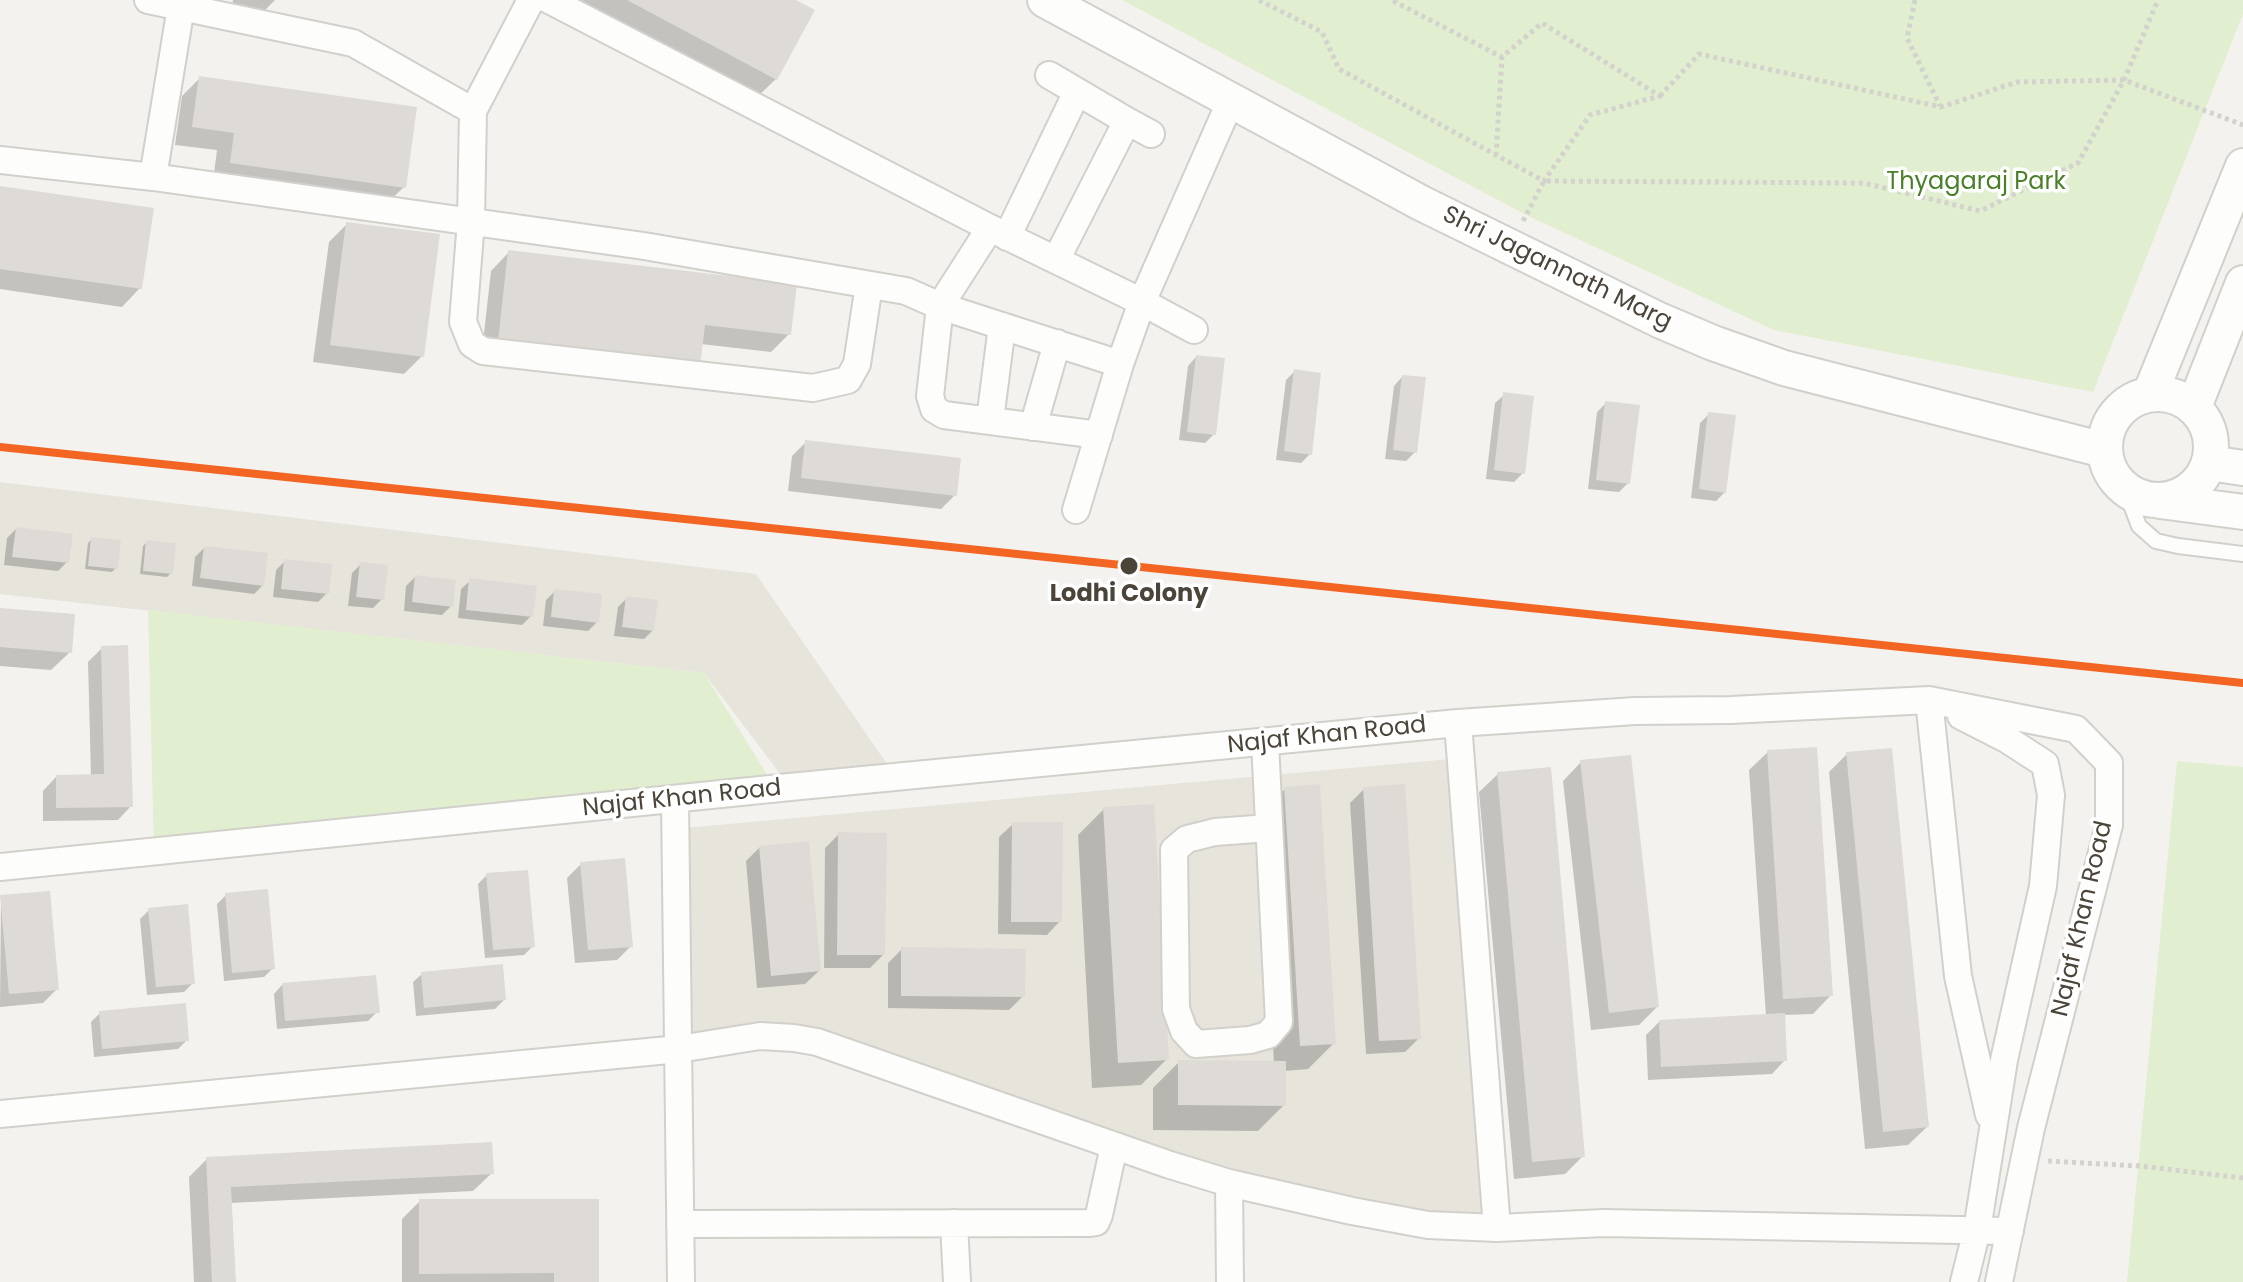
<!DOCTYPE html>
<html>
<head>
<meta charset="utf-8">
<style>
	body { margin:0 }
	canvas { display:block; background:#f4f2ee }
</style>
</head>
<body>
<canvas width="2243" height="1282"></canvas>
<script>
const context = document.querySelector('canvas').getContext('2d');
context.lineJoin = 'round';
function fill(path, color) {
  context.fillStyle = color;
  context.fill(path, 'evenodd');
}
function toPath(rows) {
  const path = new Path2D();
  for (const r of rows) {
    if (r.length === 3) {
      path.moveTo(r[0] + r[2], r[1]);
      path.arc(r[0], r[1], r[2], 0, 2 * Math.PI);
      continue;
    }
    path.moveTo(r[0], r[1]);
    for (let i = 2; i < r.length; i += 2) path.lineTo(r[i], r[i + 1]);
  }
  return path;
}
function strokePath(path, color, width, dash) {
  context.strokeStyle = color;
  context.lineWidth = width;
  context.lineCap = dash ? 'butt' : 'round';
  context.setLineDash(dash || []);
  context.stroke(path);
}
function write(font, color, halo, rows, align = 'center') {
  context.font = font + ' Poppins,sans-serif';
  context.lineWidth = 7;
  context.setLineDash([]);
  context.textBaseline = 'middle';
  context.strokeStyle = halo;
  context.fillStyle = color;
  for (const [text, x, y, turn = 0] of rows) {
    context.save();
    context.translate(x, y);
    context.rotate((+turn || 0) * Math.PI / 180);
    context.textAlign = isNaN(turn) ? turn : align;
    if (halo) context.strokeText(text, 0, 0);
    context.fillText(text, 0, 0);
    context.restore();
  }
}
const residential = toPath([
	[0,482,756,574,896,777,790,787,704,673,0,594],
	[1461,758,1497,1228,1352,1211,794,1038,679,1049,673,829]
]);
const green = toPath([
	[1122,0,2243,0,2243,14,2093,392,1774,330,1526,215],
	[148,610,704,673,776,789,154,852],
	[2177,761,2243,767,2243,1282,2127,1282]
]);
const shadow = toPath([
	[233,0,275,0,260,15,231,14],
	[583,0,791,0,776,79,757,97,581,3],
	[200,78,404,187,385,205,213,181,217,150,175,145,182,96],
	[0,188,140,288,122,307,0,289],
	[347,224,422,356,404,374,313,362,329,242],
	[509,252,789,334,771,352,701,344,481,360,491,271],
	[1196,357,1214,434,1205,443,1179,440,1188,366],
	[1295,371,1310,454,1301,463,1276,460,1286,380],
	[1402,377,1415,452,1406,461,1385,459,1394,386],
	[1504,395,1523,473,1514,482,1486,479,1495,403],
	[1606,403,1628,483,1619,492,1588,489,1597,412],
	[1709,414,1725,492,1716,501,1691,498,1700,423],
	[806,442,955,495,941,509,788,491,792,456],
	[16,529,67,562,58,571,4,565,7,538],
	[92,539,116,568,112,572,85,569,88,543],
	[147,542,171,573,167,577,140,574,143,546],
	[204,548,263,585,254,594,192,586,195,557],
	[285,561,327,593,318,602,273,597,276,570],
	[361,564,382,599,373,608,348,606,352,573],
	[415,577,451,606,442,615,404,611,406,586],
	[470,581,531,616,522,625,458,618,461,589],
	[555,591,597,622,588,631,543,626,546,600],
	[627,598,653,630,644,639,614,636,618,607],
	[0,610,70,652,51,670,0,666],
	[102,648,131,806,118,820,43,821,43,791,56,777,91,776,88,662],
	[1768,752,1831,995,1813,1014,1783,1015,1785,1060,1772,1074,1648,1080,1646,1035,1660,1021,1766,1016,1749,770],
	[1847,754,1927,1127,1908,1145,1865,1149,1829,772],
	[1581,762,1657,1007,1639,1025,1591,1030,1563,781],
	[1498,774,1583,1156,1565,1174,1514,1179,1479,792],
	[1285,789,1334,1043,1308,1069,1284,1071,1284,1105,1258,1131,1153,1130,1153,1088,1179,1062,1274,1063,1259,815],
	[1364,789,1419,1038,1405,1052,1366,1054,1350,803],
	[1104,809,1167,1059,1141,1085,1092,1088,1078,835],
	[1013,824,1060,921,1047,935,998,934,999,837],
	[839,834,883,955,870,968,824,968,825,848],
	[760,847,819,971,805,984,757,988,746,861],
	[581,864,631,946,617,960,575,963,567,878],
	[487,875,533,946,524,955,485,958,478,884],
	[226,895,273,968,264,977,224,981,217,904],
	[1,897,57,989,43,1003,0,1007],
	[149,910,193,983,184,992,147,995,140,919],
	[902,949,1023,996,1009,1010,888,1008,888,963],
	[422,974,504,1000,495,1009,416,1016,413,982],
	[282,985,377,1012,368,1021,277,1029,274,994],
	[100,1013,187,1040,178,1049,94,1057,91,1022],
	[207,1159,492,1173,473,1191,230,1203,234,1282,194,1282,189,1177],
	[420,1201,597,1282,402,1282,402,1219]
]);
const building = toPath([
	[627,0,796,0,815,10,777,80],
	[199,76,417,107,406,188,230,163,234,133,192,127],
	[0,186,154,208,142,289,0,269],
	[346,222,440,234,424,357,330,345],
	[508,250,797,284,791,335,705,325,700,366,498,342],
	[1196,355,1225,358,1216,435,1187,432],
	[1294,369,1321,373,1312,455,1284,451],
	[1402,375,1426,377,1417,453,1393,450],
	[1503,392,1534,396,1525,474,1494,470],
	[1605,401,1640,405,1630,484,1596,480],
	[1708,412,1736,415,1726,493,1699,489],
	[805,440,961,458,957,496,801,478],
	[16,527,73,534,69,563,12,557],
	[91,537,121,540,118,569,88,566],
	[146,540,176,543,173,574,143,571],
	[204,546,268,553,264,586,200,578],
	[284,559,332,564,329,594,281,589],
	[360,562,388,565,384,600,356,597],
	[415,575,456,580,453,607,412,602],
	[469,578,537,586,533,617,466,610],
	[554,589,602,594,599,623,551,617],
	[626,596,658,600,654,631,622,627],
	[0,608,75,614,72,653,0,647],
	[128,645,133,807,56,808,56,775,104,774,101,646],
	[1817,747,1833,996,1783,999,1767,750],
	[1892,748,1929,1127,1883,1132,1846,752],
	[1631,755,1659,1007,1609,1013,1580,760],
	[1551,767,1585,1157,1532,1162,1497,772],
	[1320,784,1336,1044,1300,1046,1284,787],
	[1405,784,1421,1039,1379,1041,1363,787],
	[1154,804,1169,1060,1118,1063,1103,807],
	[1012,822,1063,822,1062,922,1011,922],
	[838,832,887,833,885,955,837,955],
	[809,841,821,971,771,976,759,846],
	[625,858,633,947,588,950,580,862],
	[528,870,535,947,493,950,486,873],
	[268,889,275,969,232,973,225,893],
	[50,891,59,990,9,994,0,895],
	[188,904,195,984,156,987,148,908],
	[901,947,1026,949,1025,997,901,996],
	[503,964,506,1000,424,1008,421,972],
	[376,975,380,1013,285,1021,282,983],
	[186,1003,189,1041,102,1049,99,1011],
	[1785,1013,1787,1061,1661,1067,1659,1020],
	[1178,1060,1286,1061,1286,1106,1178,1105],
	[492,1142,494,1174,231,1187,236,1282,212,1282,206,1157],
	[419,1199,599,1199,599,1282,554,1282,554,1273,419,1274]
]);
const path = toPath([
	[1259,0,1322,32,1339,69,1496,155,1544,181,1590,115,1660,96,1542,23,1502,57,1496,155],
	[1396,0,1395,2,1502,57],
	[1915,0,1907,38,1940,106],
	[1660,96,1699,54,1941,107,2017,82,2124,80,2243,125],
	[1523,221,1544,181,1864,183,1980,211,2078,163,2124,80,2158,0],
	[2048,1161,2139,1166,2243,1178]
]);
const service = toPath([
	[2125,489,2139,526,2156,541,2178,546,2243,554]
]);
const minor = toPath([
	[148,0,353,43,473,111],
	[531,0,473,111,471,221,463,322,472,344,483,351,813,388,848,380,857,364,869,285],
	[549,0,990,228,1142,302,1194,330],
	[1049,75,1127,121,1056,260],
	[1127,121,1151,134],
	[0,160,153,177,644,246,906,291,940,306,990,228],
	[153,177,181,7],
	[1007,237,1077,92],
	[990,420,1002,326],
	[1033,427,1057,343],
	[1099,435,944,415,934,409,930,396,940,306,1120,364],
	[1076,510,1120,364,1142,302,1231,100],
	[1929,700,1958,976,1989,1115],
	[1961,716,2008,740,2045,764,2051,795,2043,886,2004,1060,1977,1230,1964,1282],
	[1458,723,1497,1228],
	[1265,742,1279,1022,1268,1035,1250,1040,1196,1044,1184,1031,1176,1009,1174,850,1187,839,1215,832,1269,828],
	[675,800,681,1282],
	[0,867,790,787,1458,723,1635,711,1731,710,1929,700,2076,729,2109,763,2109,825,2031,1128,1999,1282],
	[0,1114,679,1049,760,1036,794,1038,817,1042,1170,1165,1229,1183,1352,1211,1428,1225,1497,1228,1604,1223,2010,1231],
	[1229,1183,1230,1282],
	[954,1223,957,1282],
	[680,1224,1088,1223,1096,1222,1099,1215,1114,1146]
]);
const tertiary = toPath([
	[1045,0,1421,203,1659,320,1713,343,1784,368,2104,450],
	[2158,447,53],
	[2150,394,2243,166],
	[2194,407,2243,283],
	[2209,463,2243,468],
	[2160,501,2243,512]
]);
const rail1 = toPath([
	[0,447,2243,683]
]);
const markers = [
	[1129,566,10,"#4b4439"]
];
const parkNames = [
	["Thyagaraj Park",1976,183]
];
const streetNames = [
	["Shri Jagannath Marg",1557,269,26],
	["Najaf Khan Road",1327,736,-6],
	["Najaf Khan Road",682,799,-6],
	["Najaf Khan Road",2083,919,-77]
];
const stopNames = [
	["Lodhi Colony",1129,595]
];
fill(residential, '#e7e4dc');
fill(green, '#e1eecf');
fill(shadow, '#0003');
fill(building, '#dedbd6');
strokePath(service, '#d2d0cb', 18);
strokePath(minor, '#d2d0cb', 30);
strokePath(tertiary, '#d2d0cb', 38);
strokePath(path, '#d3d2cc', 5, [4, 4]);
strokePath(service, '#fdfdfc', 14);
strokePath(minor, '#fdfdfc', 26);
strokePath(tertiary, '#fdfdfc', 34);
strokePath(rail1, '#f26522', 8);
for (const [x, y, r, color] of markers) {
  const dot = new Path2D();
  dot.arc(x, y, r, 0, 2 * Math.PI);
  context.fillStyle = color;
  context.fill(dot);
  strokePath(dot, '#fff', 3);
}
write('24px', '#4a7f2a', '#fff', parkNames);
write('24px', '#4b4439', '#fff', streetNames);
write('bold 24px', '#4b4439', '#fff', stopNames);
</script>
</body>
</html>
